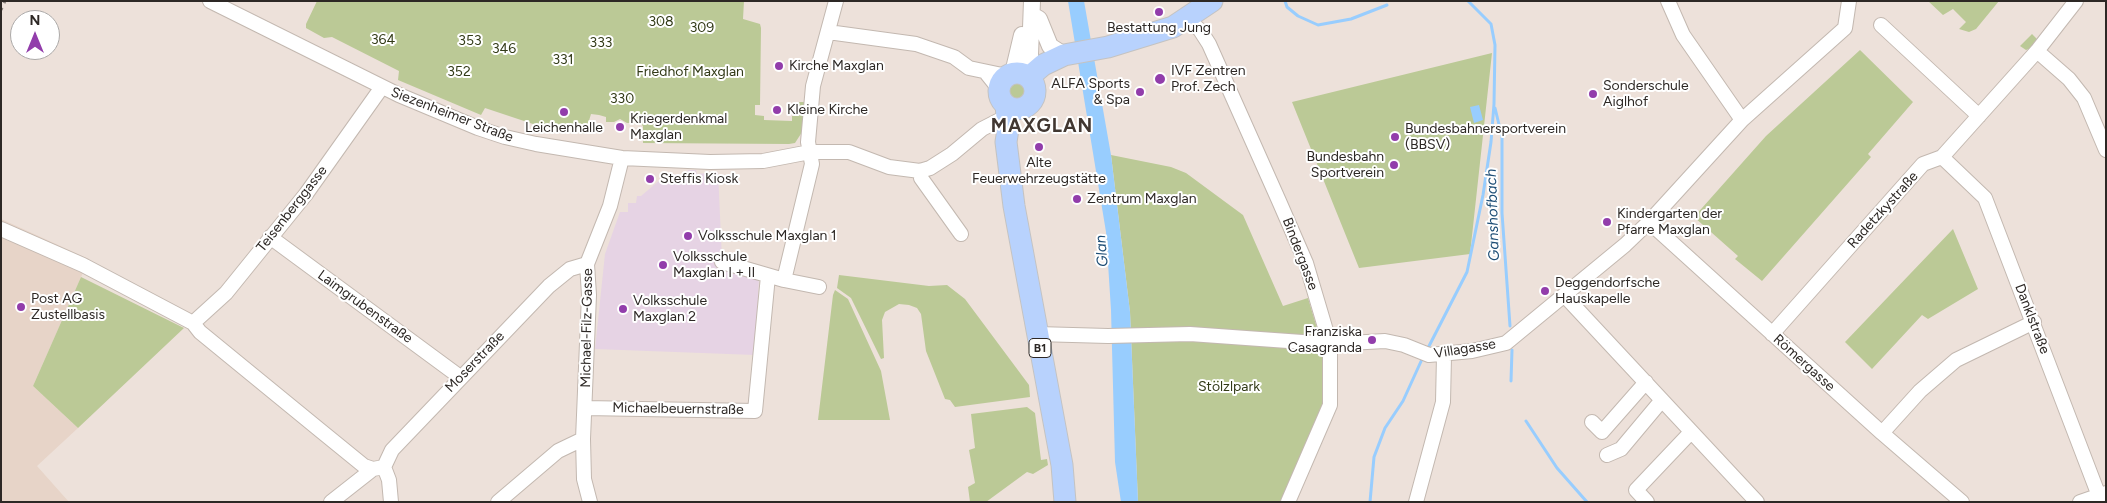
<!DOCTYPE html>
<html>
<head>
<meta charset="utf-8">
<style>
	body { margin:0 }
	#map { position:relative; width:2107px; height:503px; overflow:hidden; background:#ede1da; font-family:Figtree,sans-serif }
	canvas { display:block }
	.frame { position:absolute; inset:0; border:2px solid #2d2825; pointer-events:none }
	.north { position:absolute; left:10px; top:10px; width:50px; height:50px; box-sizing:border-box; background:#fff; border:1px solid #aba9a8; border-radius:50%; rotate:0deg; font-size:14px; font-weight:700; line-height:20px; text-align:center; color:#2d2825 }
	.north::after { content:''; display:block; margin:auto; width:18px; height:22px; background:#923dab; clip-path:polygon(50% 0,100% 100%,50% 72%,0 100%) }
</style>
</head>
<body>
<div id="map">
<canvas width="2107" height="503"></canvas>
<div class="frame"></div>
<div class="north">N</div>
</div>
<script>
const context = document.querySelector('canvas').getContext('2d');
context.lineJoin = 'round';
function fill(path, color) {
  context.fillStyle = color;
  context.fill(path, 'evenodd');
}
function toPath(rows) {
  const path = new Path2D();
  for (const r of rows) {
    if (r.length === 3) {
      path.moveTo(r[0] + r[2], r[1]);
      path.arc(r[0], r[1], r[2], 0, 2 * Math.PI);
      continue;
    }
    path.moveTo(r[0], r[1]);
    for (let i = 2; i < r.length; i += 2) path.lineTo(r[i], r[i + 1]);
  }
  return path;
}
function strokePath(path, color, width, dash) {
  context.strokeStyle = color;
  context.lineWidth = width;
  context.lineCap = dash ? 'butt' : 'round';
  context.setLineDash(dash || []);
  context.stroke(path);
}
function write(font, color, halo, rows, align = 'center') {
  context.font = font + ' Figtree,sans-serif';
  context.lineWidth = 4;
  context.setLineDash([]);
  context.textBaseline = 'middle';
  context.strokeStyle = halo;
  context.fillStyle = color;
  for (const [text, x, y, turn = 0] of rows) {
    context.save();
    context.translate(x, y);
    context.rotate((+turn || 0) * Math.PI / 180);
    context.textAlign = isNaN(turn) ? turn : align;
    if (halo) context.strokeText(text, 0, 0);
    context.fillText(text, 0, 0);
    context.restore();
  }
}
const built = toPath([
	[1,219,89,259,33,386,78,428,37,466,69,502,1,502]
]);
const education = toPath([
	[688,170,696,170,697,174,718,172,722,259,759,278,755,355,595,349,605,254,620,212,628,212,628,203,636,203,637,196,641,196,667,174,687,175]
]);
const green = toPath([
	[317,1,744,1,743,19,760,24,761,28,760,105,755,105,755,115,764,116,764,120,792,121,792,116,799,116,799,102,808,102,804,129,795,143,789,144,643,143,643,126,640,123,627,123,620,119,614,122,606,122,606,117,599,115,591,114,585,134,539,126,485,108,481,115,398,80,399,71,332,37,324,38,306,28,306,24],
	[1928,1,1999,1,1976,29,1969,32,1959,29,1966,22,1953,9,1943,15],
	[2032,34,2037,39,2034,47,2026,50,2020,46],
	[1860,50,1913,102,1868,154,1871,157,1762,281,1735,259,1738,256,1694,217,1766,136],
	[1492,53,1470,254,1359,268,1292,102],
	[1018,91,10],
	[1111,155,1171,167,1186,173,1243,215,1283,306,1308,298,1323,348,1328,395,1283,502,1138,502,1130,312],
	[1953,229,1978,289,1928,319,1922,315,1872,369,1845,342],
	[839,275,929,286,947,285,965,299,1029,385,1030,397,955,407,950,400,945,399,926,351,921,314,917,308,909,305,899,304,885,312,882,320,884,358,881,359,851,298,837,288],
	[81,277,184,328,78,428,33,386],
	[835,290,848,299,881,371,890,420,818,420,833,295],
	[1027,407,1035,413,1041,460,1047,459,1048,465,1033,474,1027,472,986,502,970,502,968,487,975,483,969,450,975,448,971,414]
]);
const water = toPath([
	[1068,1,1084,1,1111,155,1130,312,1138,502,1121,502,1115,462,1111,310,1106,232],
	[1479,105,1483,120,1474,123,1470,107]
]);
const stream = toPath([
	[1285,1,1287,7,1298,16,1318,25,1351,19,1387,5],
	[1495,108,1502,137,1502,213,1510,326],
	[1427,350,1467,272,1483,195,1491,142,1494,104,1495,45,1491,24,1468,1],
	[1511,381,1512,350],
	[1526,421,1557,468,1587,502],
	[1370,502,1374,457,1385,428,1403,401,1423,357]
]);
const minor = toPath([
	[210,1,399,95,478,128,505,137,536,144,622,158,710,162,763,161,810,152,849,152,889,167,920,171,930,168,952,154,982,129,1019,110],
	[1668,1,1683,35,1742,120],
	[1187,19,1200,30,1209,44,1279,201,1306,263,1330,344,1330,405,1288,502],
	[1881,25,1979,116],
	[828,32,916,44,954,57,969,68,1007,76],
	[2037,51,2069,79,2084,98,2106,150],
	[987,74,999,89],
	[1942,157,1985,198,2099,496],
	[920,171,921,178,961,234],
	[1649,222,1882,433,1962,502],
	[1,229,83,265,193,323,200,332,321,431,364,466,373,469],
	[270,237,460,377],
	[722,262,784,280,819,287],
	[784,280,812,164,808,142,813,86,836,1],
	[1564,295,1757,502],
	[193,323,226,293,306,194,382,87],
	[1037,334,1108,336,1190,334,1330,344,1385,341,1404,345,1429,355,1472,351,1506,343,1625,245,1649,222,1742,120,1845,28,1849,1],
	[1772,334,1923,164,1942,157,2037,51,2076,1],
	[585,408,755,411,768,276],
	[1592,422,1602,432,1646,382],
	[1882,433,1920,391,1956,360,2034,322],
	[1607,455,1621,449,1662,400],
	[384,467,389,480,391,502],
	[331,502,373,469,384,467,392,450,549,286,570,269,587,264],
	[498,502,558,451,583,439],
	[590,502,584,479,583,439,589,295,587,264,610,206,622,158],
	[1416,502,1443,402,1444,356],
	[1647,502,1636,490,1691,432],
	[2080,502,2106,493]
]);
const tertiary = toPath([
	[1032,15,1039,19,1050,46,1064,55],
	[1013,73,1022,35],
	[1025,74,1030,55,1032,1]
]);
const primary = toPath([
	[1017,91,18],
	[1029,77,1043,65,1064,55,1108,47,1173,27,1212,1],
	[1006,105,1008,129,1006,142,1014,206,1062,465,1065,502]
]);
const rail = toPath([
	[1,10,5,1]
]);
const markers = [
	[1159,12,5,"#923dab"],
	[779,66,5,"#923dab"],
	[1160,79,6,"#923dab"],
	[1140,92,5,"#923dab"],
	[1593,94,5,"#923dab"],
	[777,110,5,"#923dab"],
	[564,112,5,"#923dab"],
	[620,127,5,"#923dab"],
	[1395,137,5,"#923dab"],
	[1039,147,5,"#923dab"],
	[1394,165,5,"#923dab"],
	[650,179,5,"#923dab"],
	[1077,199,5,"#923dab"],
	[1607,222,5,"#923dab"],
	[688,236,5,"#923dab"],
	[663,265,5,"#923dab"],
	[1545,291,5,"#923dab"],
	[21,307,5,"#923dab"],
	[623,309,5,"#923dab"],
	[1372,340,5,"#923dab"]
];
const shields = [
	[1040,348,22]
];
const shieldNames = [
	["B1",1040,348]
];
const parkNames = [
	["308",661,22],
	["309",702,28],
	["364",383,40],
	["353",470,41],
	["333",601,43],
	["346",504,49],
	["331",563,60],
	["352",459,72],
	["Friedhof Maxglan",690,72],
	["330",622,99],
	["Stölzlpark",1229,387]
];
const poiNames = [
	["Bestattung Jung",1159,28,"center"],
	["Kirche Maxglan",789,66],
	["IVF Zentren",1171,71],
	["Prof. Zech",1171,87],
	["ALFA Sports",1130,84,"right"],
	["& Spa",1130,100,"right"],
	["Sonderschule",1603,86],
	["Aiglhof",1603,102],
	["Kleine Kirche",787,110],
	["Kriegerdenkmal",630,119],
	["Maxglan",630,135],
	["Leichenhalle",564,128,"center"],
	["Bundesbahnersportverein",1405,129],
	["(BBSV)",1405,145],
	["Bundesbahn",1384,157,"right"],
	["Sportverein",1384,173,"right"],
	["Alte",1039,163,"center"],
	["Feuerwehrzeugstätte",1039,179,"center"],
	["Steffis Kiosk",660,179],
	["Zentrum Maxglan",1087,199],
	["Kindergarten der",1617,214],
	["Pfarre Maxglan",1617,230],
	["Volksschule Maxglan 1",698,236],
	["Volksschule",673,257],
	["Maxglan I + II",673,273],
	["Deggendorfsche",1555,283],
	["Hauskapelle",1555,299],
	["Post AG",31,299],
	["Zustellbasis",31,315],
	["Volksschule",633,301],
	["Maxglan 2",633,317],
	["Franziska",1362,332,"right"],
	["Casagranda",1362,348,"right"]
];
const streetNames = [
	["Siezenheimer Straße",452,115,21],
	["Teisenberggasse",292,209,-52],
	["Radetzkystraße",1883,210,-48],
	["Bindergasse",1300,254,69],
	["Laimgrubenstraße",365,307,36],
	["Danklstraße",2032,319,69],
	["Michael-Filz-Gasse",587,328,-89],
	["Villagasse",1465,349,-9],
	["Moserstraße",475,362,-46],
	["Römergasse",1804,363,42],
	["Michaelbeuernstraße",678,409,1]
];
const waterNames = [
	["Ganshofbach",1493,215,-92],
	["Glan",1102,251,-95]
];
const districtNames = [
	["MAXGLAN",1042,126]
];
fill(built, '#e7d4c8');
fill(education, '#e6d3e4');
fill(green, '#bbc996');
fill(water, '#98cdfe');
strokePath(stream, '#98cdfe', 3);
strokePath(minor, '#c3b8b0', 16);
strokePath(tertiary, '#c3b8b0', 18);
strokePath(primary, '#c4c3c2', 23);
strokePath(minor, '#fff', 14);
strokePath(tertiary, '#fff', 16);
strokePath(primary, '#b8d2fd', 21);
strokePath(rail, '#89817c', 3, [2.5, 5]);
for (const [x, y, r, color] of markers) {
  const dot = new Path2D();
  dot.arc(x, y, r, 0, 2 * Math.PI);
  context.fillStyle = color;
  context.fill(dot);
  strokePath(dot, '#fff', 2);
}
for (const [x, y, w] of shields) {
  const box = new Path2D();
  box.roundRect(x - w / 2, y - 9.5, w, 19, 4);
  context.fillStyle = '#fff';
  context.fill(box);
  strokePath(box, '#2d2825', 1);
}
write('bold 12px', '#2d2825', null, shieldNames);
write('14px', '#323a17', '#fff', parkNames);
write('14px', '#2d2825', '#fff', poiNames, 'left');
write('14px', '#2d2825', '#fff', streetNames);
write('italic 15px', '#1d4d75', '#fff', waterNames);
context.letterSpacing = '1px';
write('bold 19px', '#413731', '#fff', districtNames);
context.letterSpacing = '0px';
</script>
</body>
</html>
